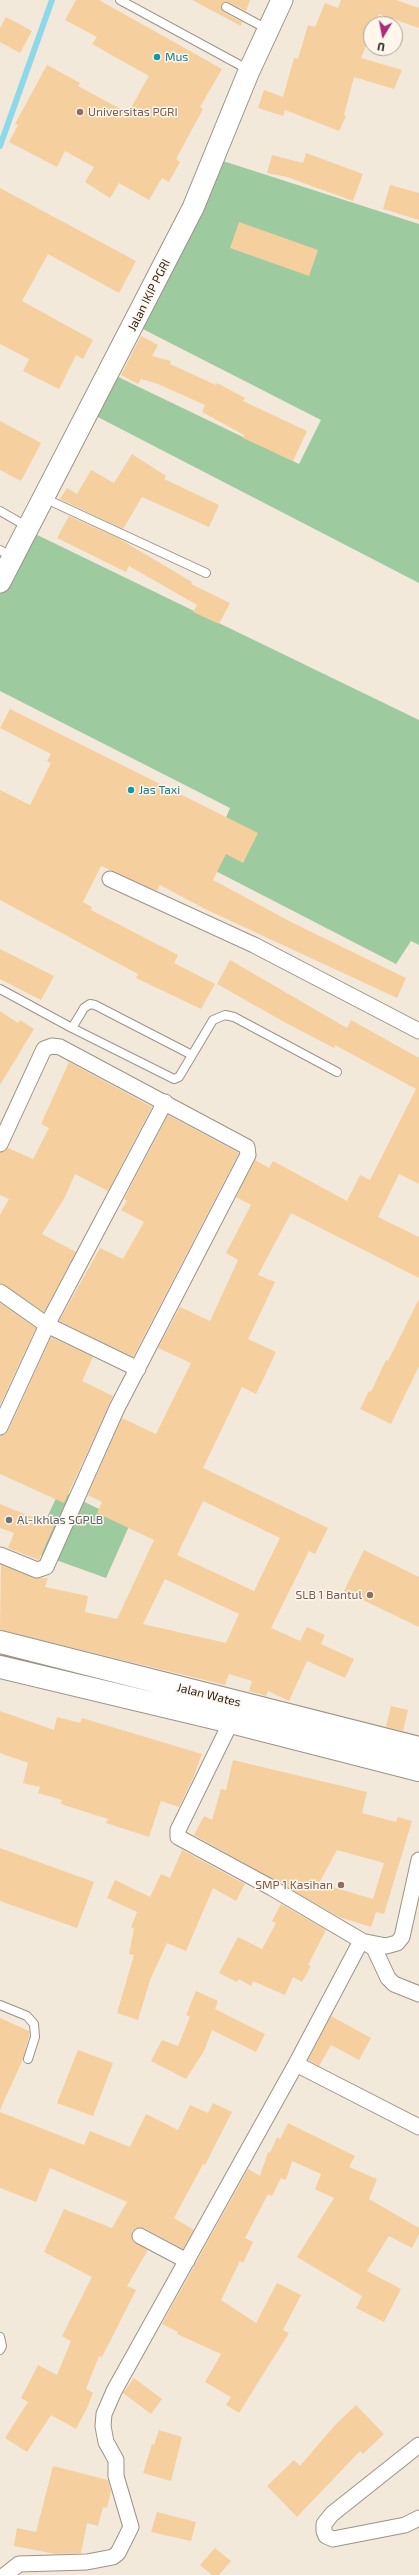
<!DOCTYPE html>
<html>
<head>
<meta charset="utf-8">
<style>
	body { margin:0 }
	#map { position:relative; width:419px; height:2575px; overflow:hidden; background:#f3e9db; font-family:"Exo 2",sans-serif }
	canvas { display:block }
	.north { position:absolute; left:363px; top:16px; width:40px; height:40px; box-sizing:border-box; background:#fff6ec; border:1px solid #aaa39b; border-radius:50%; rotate:190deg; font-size:11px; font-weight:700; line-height:16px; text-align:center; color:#2a2621 }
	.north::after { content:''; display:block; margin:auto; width:14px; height:18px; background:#a92c7f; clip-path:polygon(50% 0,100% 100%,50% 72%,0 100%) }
</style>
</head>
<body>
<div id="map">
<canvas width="419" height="2575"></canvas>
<div class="north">U</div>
</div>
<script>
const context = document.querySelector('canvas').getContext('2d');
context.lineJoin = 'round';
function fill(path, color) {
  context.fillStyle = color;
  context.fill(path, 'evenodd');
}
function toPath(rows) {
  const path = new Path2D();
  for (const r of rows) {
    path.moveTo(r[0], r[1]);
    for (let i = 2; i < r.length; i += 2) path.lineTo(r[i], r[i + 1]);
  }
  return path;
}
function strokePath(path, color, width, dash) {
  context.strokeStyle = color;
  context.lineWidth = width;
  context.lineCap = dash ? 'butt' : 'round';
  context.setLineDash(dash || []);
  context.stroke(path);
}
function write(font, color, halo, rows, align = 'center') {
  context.font = font + ' "Exo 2",sans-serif';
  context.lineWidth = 3;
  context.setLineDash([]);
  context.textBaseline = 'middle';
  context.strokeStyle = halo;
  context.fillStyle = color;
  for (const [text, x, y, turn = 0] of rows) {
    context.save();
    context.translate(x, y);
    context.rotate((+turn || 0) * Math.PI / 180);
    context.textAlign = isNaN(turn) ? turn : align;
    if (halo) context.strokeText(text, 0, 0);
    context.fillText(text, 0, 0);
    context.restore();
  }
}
const green = toPath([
	[223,161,419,224,419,583,90,413,112,374,299,464,321,420,133,324],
	[27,530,419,720,419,945,411,941,396,964,206,866,230,808,0,691,0,586],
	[60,1490,130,1524,106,1578,31,1551]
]);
const stream = toPath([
	[0,146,52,0]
]);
const building = toPath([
	[76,0,99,0,222,69,200,107,203,109,176,159,180,162,169,182,162,178,149,200,119,183,110,198,85,182,94,167,65,151,57,167,9,142,18,125,15,124,47,65,80,83,78,86,128,113,149,76,92,44,97,37,65,20],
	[192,0,250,0,246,11,228,2,221,5,223,12,242,22,241,26],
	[341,0,396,0,419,8,419,28,379,14,375,24,371,24,371,34,361,58,402,70,394,89,354,77,344,115,346,116,339,131,285,110,283,116,258,108,264,90,283,97,294,58,298,59,308,25,315,27,325,3,338,8],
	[6,17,32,31,20,53,0,42,0,28],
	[306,153,363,174,353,201,287,177,267,173,272,155,303,163],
	[390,185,419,193,419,220,383,209],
	[0,188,136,261,119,293,48,254,22,301,93,340,83,359,76,355,59,389,23,371,29,359,0,344],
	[239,222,318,250,309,276,230,248],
	[141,336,158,345,152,356,171,361,170,364,216,385,217,383,245,398,243,401,307,431,293,461,243,438,244,435,202,412,205,405,158,384,141,379,138,384,121,375],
	[0,421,41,443,21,481,0,470],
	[132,454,166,476,164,479,219,505,209,527,142,497,123,529,60,499,67,488,77,494,91,470,114,483],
	[69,516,118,538,192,582,191,584,230,603,219,624,193,612,197,605,129,566,126,572,57,538],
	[10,709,258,833,243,863,226,854,213,880,293,923,406,978,397,998,205,909,160,885,157,891,101,866,83,902,92,907,91,910,178,955,174,963,215,984,201,1009,136,978,138,974,0,900,0,790,30,805,51,763,47,761,51,754,0,728],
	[0,949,54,976,41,1000,0,979],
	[230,960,347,1028,351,1020,419,1058,419,1184,399,1174,378,1217,419,1237,419,1278,291,1213,258,1275,275,1282,248,1339,276,1352,256,1394,242,1387,203,1468,328,1528,315,1554,309,1551,271,1628,300,1641,307,1627,325,1635,321,1644,354,1659,345,1678,307,1661,289,1701,268,1691,266,1696,249,1691,252,1681,229,1674,225,1685,0,1630,1,1565,34,1578,48,1578,45,1587,88,1596,85,1612,117,1619,154,1540,97,1513,102,1502,88,1495,122,1418,156,1434,191,1363,158,1348,180,1307,210,1321,238,1260,226,1253,251,1205,236,1197,255,1160,269,1168,273,1161,347,1201,360,1175,370,1180,416,1089,335,1045,334,1048,286,1023,217,984],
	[203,1501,280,1538,254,1591,177,1555],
	[165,1579,239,1614,226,1643,143,1624],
	[0,1011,18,1023,20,1020,34,1029,0,1085],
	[69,1062,152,1107,108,1191,75,1174,65,1197,42,1234,76,1252,44,1312,0,1283,0,1215,9,1199,0,1195,0,1153,8,1148,33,1159,49,1128,41,1124],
	[168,1115,239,1153,133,1357,59,1321,100,1248,123,1259,144,1222,121,1210,127,1201,124,1199],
	[419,1299,419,1366,391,1424,360,1409,369,1391,371,1392,386,1360,388,1361],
	[0,1303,36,1328,0,1405],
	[51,1337,93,1357,82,1381,113,1396,64,1503,0,1474,0,1436,8,1431],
	[0,1504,54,1526,39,1560,8,1548,14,1533,0,1528],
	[364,1550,419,1577,419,1627,344,1591],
	[391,1706,408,1710,403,1731,386,1727],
	[0,1711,54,1730,57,1717,80,1723,82,1718,202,1754,193,1778,179,1807,161,1801,149,1837,106,1823,108,1819,61,1804,62,1800,38,1793,40,1787,23,1783,28,1763,0,1753],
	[233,1760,367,1792,362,1813,396,1822,398,1817,412,1821,384,1914,376,1912,371,1927,339,1917,194,1835,204,1816,212,1820,221,1789,226,1790],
	[337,1850,384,1863,373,1899,319,1883],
	[0,1848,94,1882,77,1928,0,1901],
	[182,1850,245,1884,236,1901,213,1888,186,1951,167,1943,150,1980,138,2020,117,2013,134,1955,129,1954,134,1929,131,1927,137,1912,107,1898,115,1880,150,1897,161,1874,170,1878],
	[281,1904,326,1930,308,1965,311,1966,302,1982,293,1977,285,1995,253,1981,251,1986,239,1979,237,1982,219,1973,238,1937,262,1949,276,1923,272,1921],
	[196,1991,218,2001,215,2009,265,2034,256,2052,212,2030,204,2051,186,2079,151,2061,162,2040,178,2046,190,2017,186,2015],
	[331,2016,371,2038,359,2060,331,2045,319,2066,308,2060],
	[0,2018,29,2031,29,2036,23,2059,0,2110],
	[78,2050,113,2063,93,2116,57,2103],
	[213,2103,232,2112,205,2165,203,2164,174,2218,194,2230,183,2249,144,2228,136,2228,132,2231,133,2241,148,2250,127,2286,136,2290,102,2357,99,2356,86,2389,93,2393,87,2408,76,2429,51,2415,27,2452,5,2438,28,2402,21,2398,38,2365,57,2375,71,2341,62,2336,92,2277,44,2252,64,2209,112,2228,127,2202,50,2168,36,2202,0,2188,0,2112,84,2145,90,2131,130,2147,146,2114,178,2130,190,2105,208,2113],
	[288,2123,355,2156,349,2167,377,2179,369,2199,419,2228,419,2234,412,2248,389,2236,367,2271,401,2289,384,2322,356,2308,362,2296,297,2257,334,2198,315,2189,321,2174,292,2161,286,2180,281,2178,272,2196,268,2194,245,2238,253,2242,243,2263,240,2261,221,2300,256,2323,277,2283,301,2295,283,2330,289,2333,239,2413,226,2405,231,2397,205,2382,221,2354,177,2334,178,2332,162,2324,248,2169,260,2176,268,2152,270,2153,277,2137,280,2139],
	[134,2378,162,2399,151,2414,123,2393],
	[356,2405,384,2434,363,2454,360,2451,297,2517,267,2486,294,2460,300,2466,335,2425],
	[159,2430,182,2437,171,2481,143,2473,152,2444,154,2445],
	[53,2466,108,2480,111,2491,107,2508,103,2507,98,2526,87,2523,81,2553,56,2554,14,2546,17,2528,36,2532],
	[157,2512,196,2522,191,2541,151,2532],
	[215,2548,231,2561,219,2575,212,2575,200,2565]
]);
const lane = toPath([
	[120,0,249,70],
	[226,7,267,29],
	[44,498,206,573],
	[0,511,28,527],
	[0,550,12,557],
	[0,989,72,1028],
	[192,1055,95,1005,90,1004,84,1008,72,1028,174,1079,179,1077,213,1020,225,1015,234,1017,337,1072],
	[0,2005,27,2016,34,2024,35,2037,28,2059],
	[0,2337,2,2346,0,2350]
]);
const street = toPath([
	[110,879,254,945,419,1031],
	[0,1144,44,1049,52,1046,60,1047,247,1147,248,1155,117,1408,46,1567,37,1570,0,1555],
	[0,1292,47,1325,138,1369],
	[0,1427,47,1325,165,1102],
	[231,1722,178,1830,178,1837,272,1888,374,1948,388,1978,394,1984,419,1994],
	[296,2064,419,2127],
	[140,2236,187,2261],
	[419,2445,332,2514,324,2524,324,2531,326,2536,333,2539,405,2525,419,2518],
	[5,2575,19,2564,87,2562,113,2557,118,2553,131,2527,116,2476,116,2460,106,2442,103,2426,104,2414,114,2391,296,2064,361,1941,386,1946,397,1943,402,1937,419,1860]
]);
const secondary = toPath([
	[0,582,193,208,249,71,282,0]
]);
const primary = toPath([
	[0,1642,419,1748],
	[0,1667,231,1722,419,1770]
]);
const markers = [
	[157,57,4,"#0f9aa8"],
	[80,112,4,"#8d6e63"],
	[131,790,4,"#0f9aa8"],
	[9,1520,4,"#6b7280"],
	[370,1595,4,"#8d6e63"],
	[341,1885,4,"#8d6e63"]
];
const cultureNames = [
	["Mus",165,57],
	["Jas Taxi",139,790]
];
const educationNames = [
	["Universitas PGRI",88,112,"left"],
	["SLB 1 Bantul",362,1595],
	["SMP 1 Kasihan",333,1885]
];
const streetNames = [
	["Jalan IKIP PGRI",149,295,-63],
	["Jalan Wates",209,1695,14]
];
const worshipNames = [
	["Al-Ikhlas SGPLB",17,1520]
];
fill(green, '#9ecaa0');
strokePath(stream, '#8ed9e9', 6);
fill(building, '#f5cf9d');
strokePath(lane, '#9c9386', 10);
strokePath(street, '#9c9386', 17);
strokePath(secondary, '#9c9386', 23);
strokePath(primary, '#9c9386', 24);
strokePath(lane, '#fff', 8);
strokePath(street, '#fff', 15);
strokePath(secondary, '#fff', 21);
strokePath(primary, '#fff', 22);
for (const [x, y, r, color] of markers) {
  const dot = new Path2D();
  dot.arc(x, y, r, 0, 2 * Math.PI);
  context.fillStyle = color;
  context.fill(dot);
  strokePath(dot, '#fff6ec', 1.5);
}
write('12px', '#0d838f', '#fff6ec', cultureNames, 'left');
write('12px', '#785e54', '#fff6ec', educationNames, 'right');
write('12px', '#2a2621', '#fff6ec', streetNames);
write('12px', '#5b616d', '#fff6ec', worshipNames, 'left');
</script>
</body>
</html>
